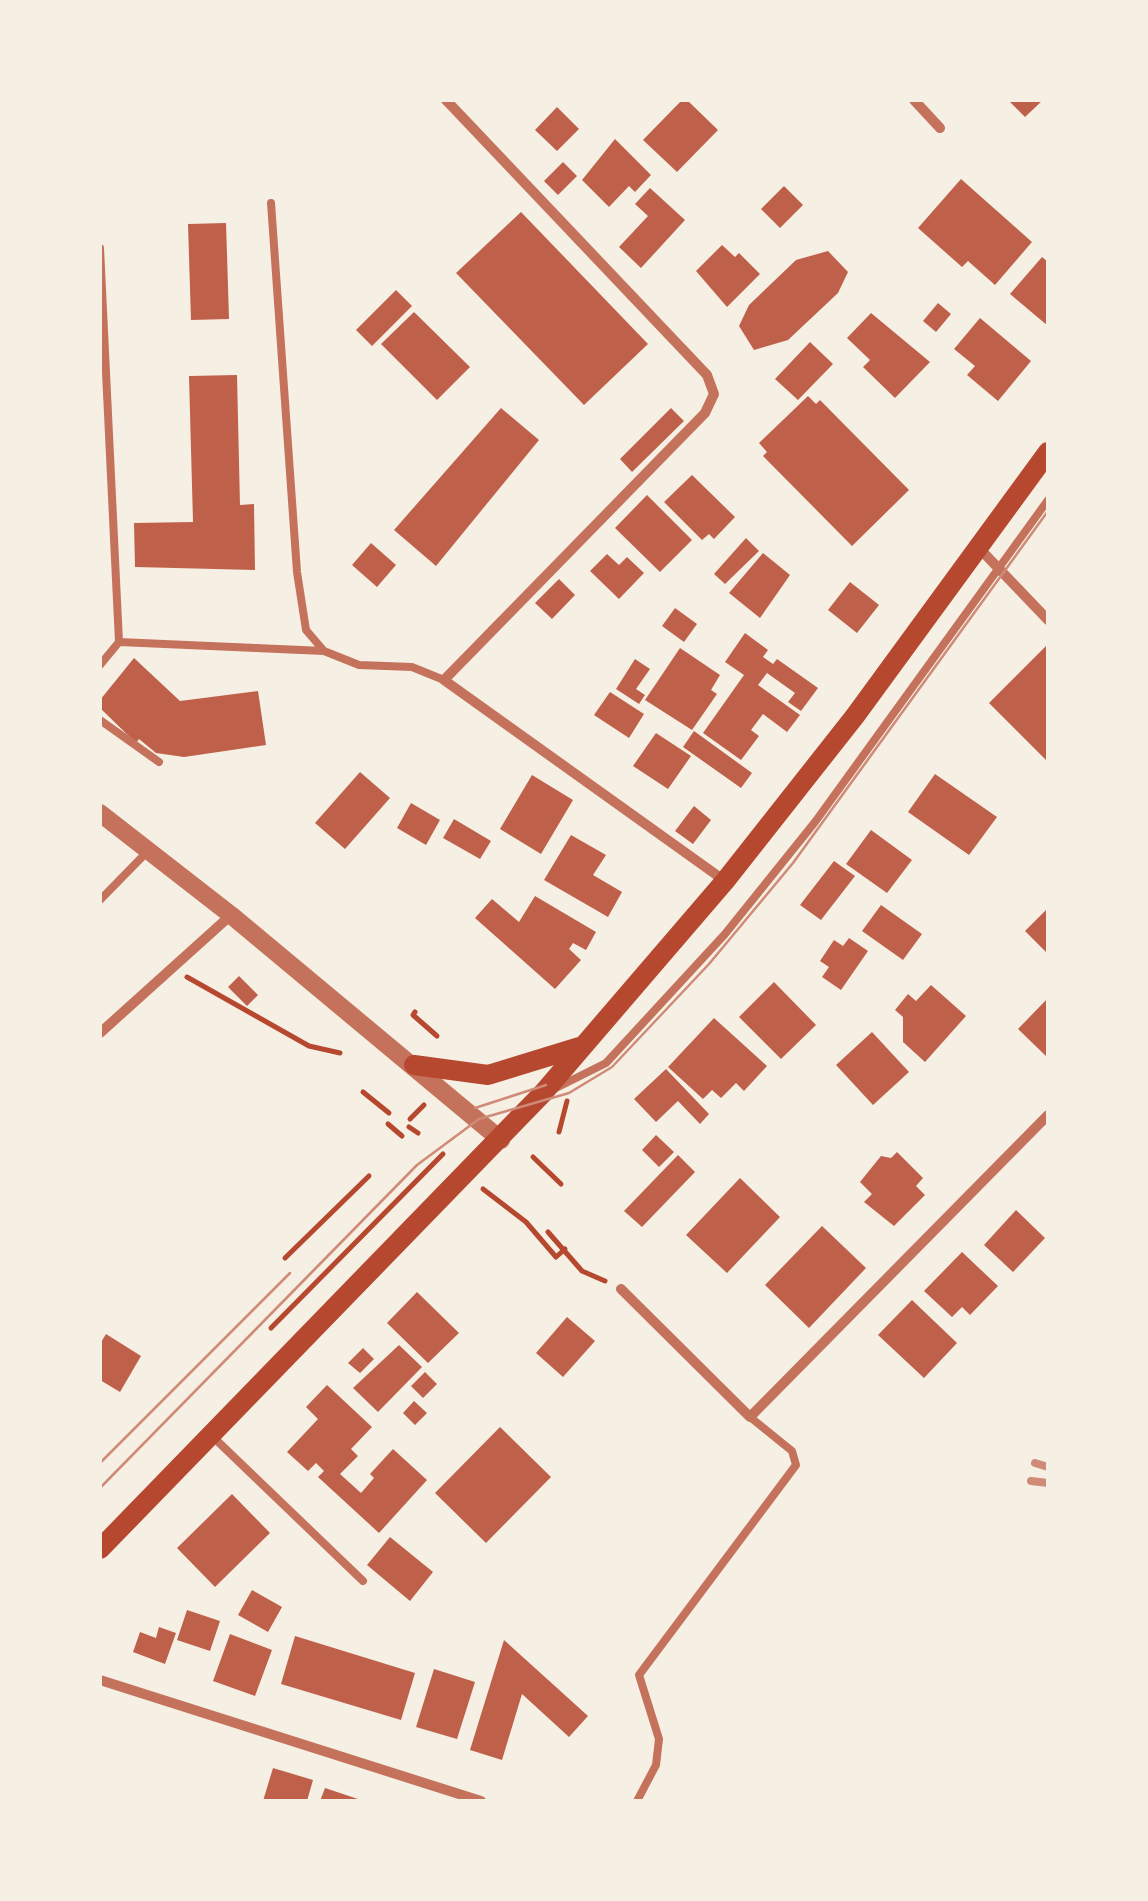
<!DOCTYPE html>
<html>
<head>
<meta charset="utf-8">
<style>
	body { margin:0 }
	#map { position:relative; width:1148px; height:1901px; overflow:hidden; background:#f6efe4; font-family:Inter,sans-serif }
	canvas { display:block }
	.frame { position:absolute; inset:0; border:102px solid #f6efe4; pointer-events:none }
</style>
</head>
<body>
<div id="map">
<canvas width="1148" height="1901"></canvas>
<div class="frame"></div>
</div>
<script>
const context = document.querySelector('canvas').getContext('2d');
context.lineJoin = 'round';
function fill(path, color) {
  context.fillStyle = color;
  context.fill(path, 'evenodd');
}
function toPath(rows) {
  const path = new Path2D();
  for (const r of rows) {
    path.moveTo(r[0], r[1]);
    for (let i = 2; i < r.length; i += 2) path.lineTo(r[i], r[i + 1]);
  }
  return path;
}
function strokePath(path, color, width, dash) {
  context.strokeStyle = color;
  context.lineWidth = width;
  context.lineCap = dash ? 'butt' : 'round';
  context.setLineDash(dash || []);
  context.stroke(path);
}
const building = toPath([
	[682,100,687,100,718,130,677,172,643,140],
	[1008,100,1043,100,1025,117],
	[557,107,579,129,557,151,535,130],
	[615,139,651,175,635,192,629,186,609,207,582,180],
	[563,162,577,176,558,195,544,181],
	[961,179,1032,242,995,285,968,261,962,267,918,228],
	[784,186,803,205,780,228,761,209],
	[650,188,685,220,641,268,619,247,648,216,635,204],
	[521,212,648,344,584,405,456,273],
	[226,223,229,319,191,320,188,224],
	[722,245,735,257,739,253,760,274,727,307,696,271],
	[828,251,848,272,838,293,788,340,754,350,739,326,749,305,796,260],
	[1042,257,1048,262,1048,326,1010,294],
	[396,290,412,306,372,346,356,330],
	[938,303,951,314,936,332,923,321],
	[414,312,470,367,437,400,381,344],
	[871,313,930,362,895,398,863,367,870,360,847,338],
	[980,318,1031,361,998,401,967,375,975,366,954,349],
	[810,342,833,364,798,400,775,379],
	[237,375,240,505,254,504,255,570,135,567,134,523,193,522,189,376],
	[808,396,816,404,820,400,909,490,852,546,763,456,767,452,759,443],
	[501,408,539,440,436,566,394,530],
	[671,408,684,421,632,472,620,459],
	[692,475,735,517,714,539,709,534,702,540,664,502],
	[647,495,692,540,660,572,615,528],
	[746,538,759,551,725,584,714,574],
	[371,543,396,565,377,587,352,565],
	[763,553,790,575,760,618,729,593],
	[607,554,619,565,627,557,644,573,619,599,590,571],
	[559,579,575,595,552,619,535,603],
	[850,582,879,605,857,633,828,610],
	[675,608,697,624,684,642,662,626],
	[745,633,768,650,763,657,773,664,777,659,818,688,801,711,788,702,795,693,767,673,758,685,800,715,787,732,763,714,751,730,759,736,741,760,703,733,744,675,725,662],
	[1048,644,1048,762,989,703],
	[680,648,720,675,711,690,717,694,692,730,645,700],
	[134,658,180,701,258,691,266,745,184,757,156,753,139,739,136,743,100,708,100,700],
	[635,659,650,669,636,689,645,695,639,704,616,689],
	[610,692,644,714,629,738,594,715],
	[694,731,752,773,741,788,683,747],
	[656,733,691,756,668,789,633,766],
	[360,772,390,798,345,849,315,823],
	[935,774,997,817,969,855,908,812],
	[532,775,573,800,541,854,500,829],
	[411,803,440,820,426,845,397,828],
	[694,806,711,820,693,844,675,831],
	[454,819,491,841,480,859,443,838],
	[871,830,912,860,887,893,846,864],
	[571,835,606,855,593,875,622,892,608,917,544,880],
	[834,861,855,876,821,920,800,905],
	[535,896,596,932,586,950,573,943,569,949,581,960,555,989,475,918,492,899,519,922],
	[881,905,922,934,903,960,862,931],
	[1048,908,1048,954,1025,931],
	[849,938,868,951,841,990,822,977,829,967,820,961,834,940,843,946],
	[239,976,258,995,247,1006,228,987],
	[774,982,816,1025,781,1059,739,1017],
	[931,985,966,1016,925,1062,903,1042,903,1017,895,1010,908,994,916,1001],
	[1048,998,1048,1058,1018,1029],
	[714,1018,767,1066,744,1091,736,1083,721,1098,712,1090,703,1099,668,1067],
	[872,1032,909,1072,873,1105,836,1065],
	[666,1069,709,1114,700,1124,678,1101,656,1122,634,1099],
	[656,1135,674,1152,659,1167,642,1150],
	[897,1152,923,1178,916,1186,925,1195,894,1226,864,1202,872,1194,860,1182,881,1156,891,1158],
	[678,1155,695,1172,642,1227,624,1211],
	[740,1178,780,1217,727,1273,686,1235],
	[1016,1210,1045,1238,1013,1272,984,1245],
	[822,1226,866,1268,809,1328,765,1285],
	[962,1252,998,1286,970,1315,962,1307,952,1317,924,1291],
	[417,1292,459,1333,428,1363,387,1323],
	[912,1300,957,1343,924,1378,878,1335],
	[567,1317,595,1341,563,1377,536,1353],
	[106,1334,141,1356,120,1392,100,1380,100,1344],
	[399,1345,422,1367,378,1412,353,1388],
	[363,1348,374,1359,360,1373,348,1363],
	[425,1372,437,1384,423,1398,411,1386],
	[327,1385,372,1427,351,1449,358,1456,340,1474,361,1493,374,1478,370,1474,393,1449,427,1480,379,1533,318,1477,324,1471,316,1463,308,1471,287,1452,318,1419,306,1407],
	[414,1401,427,1413,415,1425,403,1413],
	[500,1427,551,1477,486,1543,435,1493],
	[232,1494,270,1533,215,1587,177,1548],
	[390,1537,433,1572,410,1601,367,1565],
	[252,1590,282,1607,268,1632,238,1615],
	[187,1610,220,1621,210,1651,177,1640],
	[159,1627,176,1633,165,1664,133,1652,140,1632,156,1638],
	[230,1634,272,1650,255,1696,213,1681],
	[295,1636,415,1673,401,1720,281,1684],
	[504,1640,588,1716,569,1737,522,1694,502,1760,470,1750],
	[434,1669,475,1682,457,1739,416,1727],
	[273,1768,313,1780,307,1801,263,1801],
	[325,1788,361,1800,361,1801,320,1801]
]);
const path = toPath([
	[187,977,309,1046,340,1053],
	[415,1012,413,1015,437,1036],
	[363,1092,389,1113],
	[410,1119,424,1105],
	[388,1124,402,1136],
	[409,1127,418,1133],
	[559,1132,567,1101],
	[533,1157,561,1184],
	[483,1189,526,1222,556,1257,565,1249],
	[548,1232,582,1271,605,1281],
	[285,1258,369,1176],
	[271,1328,443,1154]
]);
const service = toPath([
	[271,203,297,572,306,630,324,651,359,665,412,667,444,680],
	[119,642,324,651],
	[100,665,119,642,100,248],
	[100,720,159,762],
	[100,900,148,851],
	[552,1090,606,1063,725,934,815,822,1048,500],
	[211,1435,363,1581],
	[637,1801,656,1765,659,1739,639,1675,796,1465,792,1451,750,1417]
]);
const minor = toPath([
	[446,100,707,375,714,394,705,413,444,680,725,881],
	[914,100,940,128],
	[980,549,1048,620],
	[100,1033,231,915],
	[621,1289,750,1417,1048,1115],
	[100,1680,481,1801]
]);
const tertiary = toPath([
	[100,813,231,915,501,1140]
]);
const secondary = toPath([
	[414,1065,488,1075,579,1047],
	[100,1549,543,1093,725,881,855,716,1048,452]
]);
const tram = toPath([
	[475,1108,546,1085],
	[100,1463,290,1273],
	[100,1488,417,1165,479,1119,569,1093,612,1067,709,964,793,863,1048,511]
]);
const rail = toPath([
	[1035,1463,1048,1467],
	[1031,1481,1048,1483]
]);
fill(building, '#bf614a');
strokePath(path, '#b5482f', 5);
strokePath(service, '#c5725c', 8);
strokePath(minor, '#c5725c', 10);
strokePath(tertiary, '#c5725c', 18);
strokePath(secondary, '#b5482f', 20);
strokePath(tram, '#cf8b77', 2.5);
strokePath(rail, '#cf8b77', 8);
</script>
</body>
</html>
